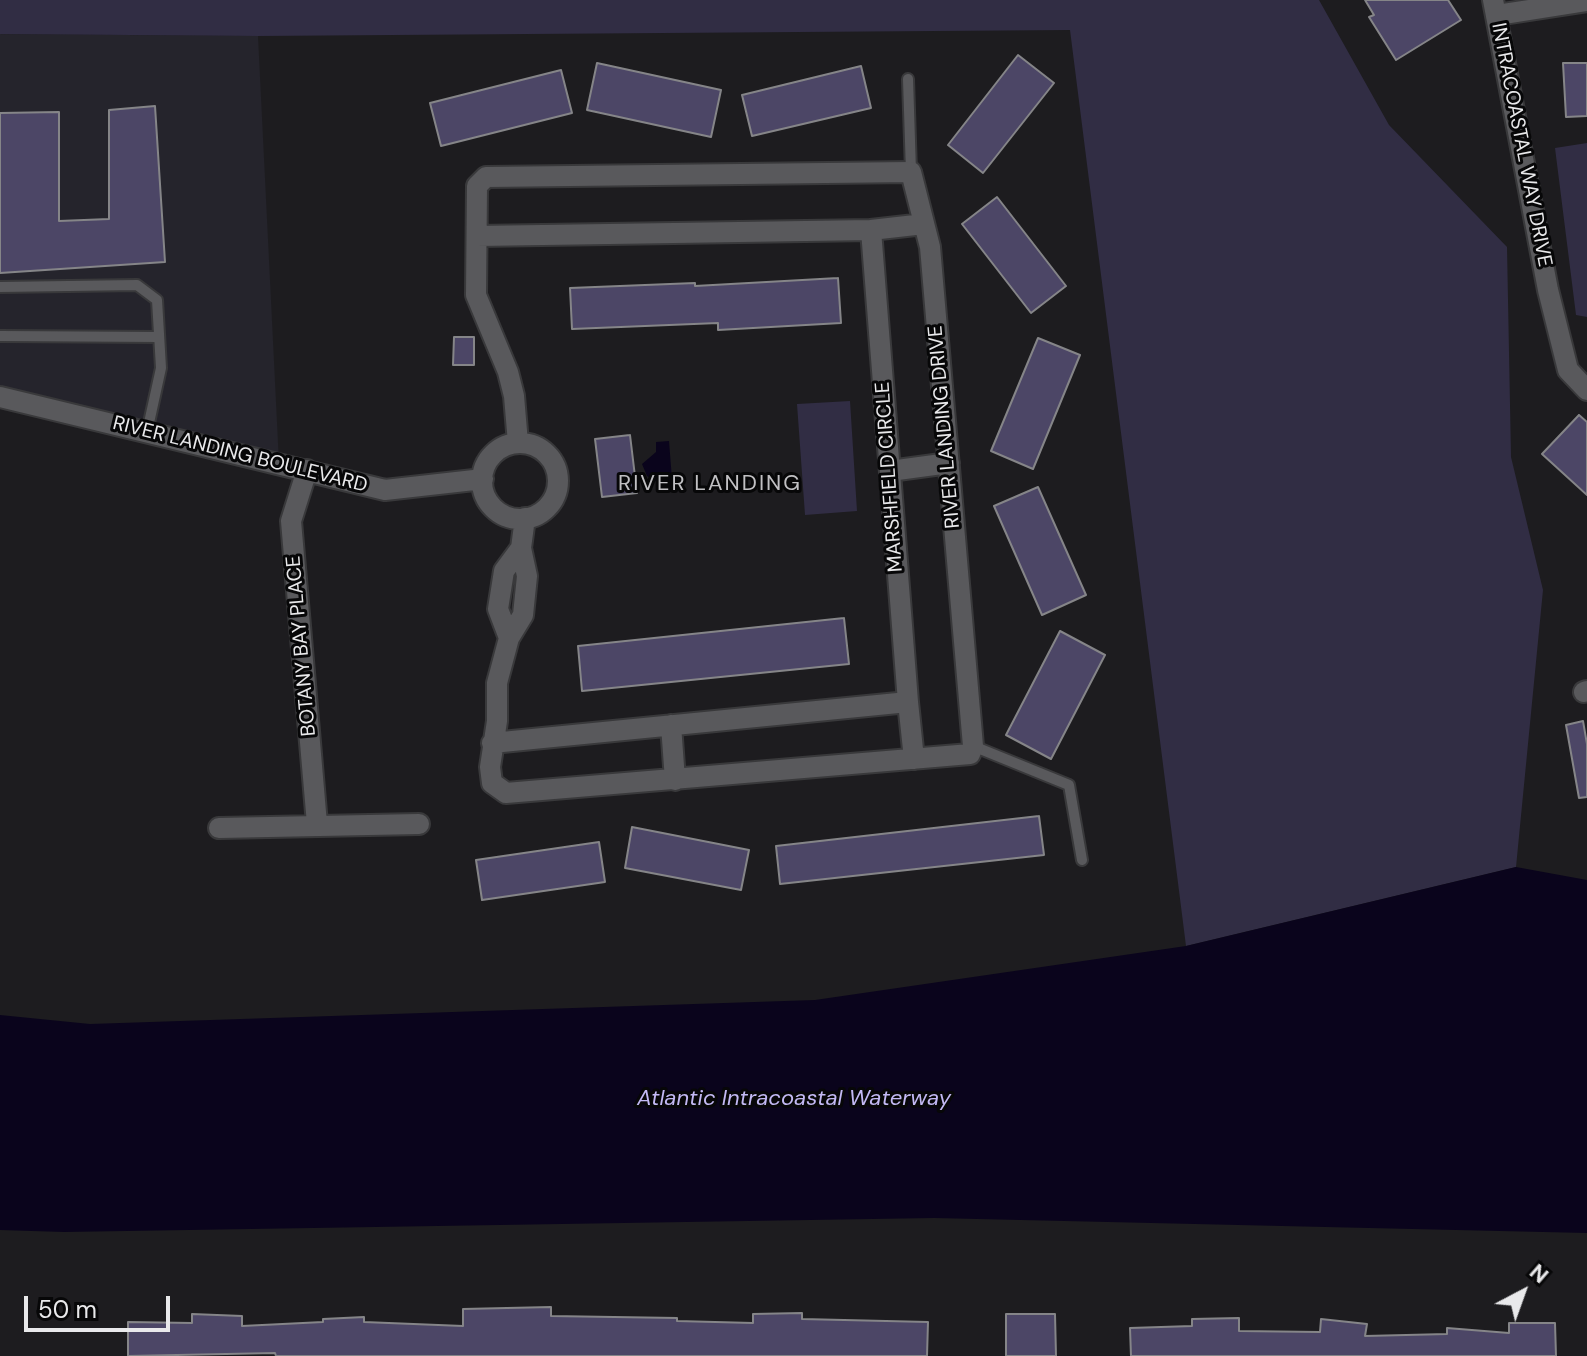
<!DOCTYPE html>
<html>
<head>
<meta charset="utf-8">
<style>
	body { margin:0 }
	#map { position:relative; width:1587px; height:1356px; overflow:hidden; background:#1d1c1f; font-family:"DM Sans",sans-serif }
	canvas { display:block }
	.north { position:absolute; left:1483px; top:1252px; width:80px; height:80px; -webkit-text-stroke:6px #070708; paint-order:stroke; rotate:41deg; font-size:22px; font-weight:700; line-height:32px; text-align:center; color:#e9e9eb }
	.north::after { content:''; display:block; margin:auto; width:28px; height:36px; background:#e9e9eb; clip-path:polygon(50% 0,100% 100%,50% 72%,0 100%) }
	.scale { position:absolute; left:24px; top:1296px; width:146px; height:36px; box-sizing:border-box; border:4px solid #e9e9eb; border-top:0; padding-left:10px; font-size:24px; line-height:28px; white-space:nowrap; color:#e9e9eb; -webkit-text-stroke:6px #070708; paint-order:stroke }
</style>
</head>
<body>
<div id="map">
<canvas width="1587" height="1356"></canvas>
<div class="north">N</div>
<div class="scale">50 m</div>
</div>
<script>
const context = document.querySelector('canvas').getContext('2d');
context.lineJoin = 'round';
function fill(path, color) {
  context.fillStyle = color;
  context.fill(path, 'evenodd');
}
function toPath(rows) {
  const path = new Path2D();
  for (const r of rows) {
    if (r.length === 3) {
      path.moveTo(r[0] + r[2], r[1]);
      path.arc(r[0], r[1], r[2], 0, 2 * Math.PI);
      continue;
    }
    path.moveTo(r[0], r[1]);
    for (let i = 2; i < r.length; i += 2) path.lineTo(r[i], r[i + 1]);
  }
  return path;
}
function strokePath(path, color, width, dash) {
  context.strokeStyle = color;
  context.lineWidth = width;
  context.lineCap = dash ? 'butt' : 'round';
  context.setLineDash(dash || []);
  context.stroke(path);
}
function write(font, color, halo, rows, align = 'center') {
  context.font = font + ' "DM Sans",sans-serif';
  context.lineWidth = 6;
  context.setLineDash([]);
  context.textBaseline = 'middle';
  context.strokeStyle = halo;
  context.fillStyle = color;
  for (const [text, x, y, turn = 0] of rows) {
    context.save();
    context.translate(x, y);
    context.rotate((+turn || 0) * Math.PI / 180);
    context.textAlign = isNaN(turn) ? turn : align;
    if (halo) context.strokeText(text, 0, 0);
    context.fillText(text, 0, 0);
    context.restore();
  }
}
const built = toPath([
	[0,34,258,36,279,463,0,397]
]);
const green = toPath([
	[0,0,1319,0,1389,125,1507,247,1511,457,1543,590,1516,867,1186,946,1070,30,258,36,0,34],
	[1587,143,1587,317,1576,315,1555,148],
	[850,401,857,511,805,515,797,404]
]);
const water = toPath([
	[669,441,673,492,658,492,657,482,647,476,642,464,656,452,656,442],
	[1516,867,1587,880,1587,1233,934,1218,64,1232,0,1230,0,1015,90,1024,815,1000,1186,946]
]);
const building = toPath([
	[1365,0,1448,0,1461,20,1396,60,1369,17,1374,15,1365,0],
	[1018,55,1054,83,983,173,948,145,1018,55],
	[597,63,721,90,711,137,587,110,597,63],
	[1563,63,1587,63,1587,116,1566,117,1563,63],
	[861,66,871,108,752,136,742,95,861,66],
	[561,70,572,113,441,146,430,103,561,70],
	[155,106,165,262,0,273,0,113,59,112,59,221,109,219,109,110,155,106],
	[997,197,1066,286,1031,313,962,224,997,197],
	[838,278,841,323,718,330,718,323,572,329,570,288,695,283,695,286,838,278],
	[454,337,474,337,474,365,453,365,454,337],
	[1038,338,1080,355,1033,469,991,451,1038,338],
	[1579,415,1587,422,1587,495,1542,454,1579,415],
	[630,435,637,493,602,497,595,439,630,435],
	[1038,487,1086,595,1042,615,994,506,1038,487],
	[844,618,849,664,582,691,578,646,844,618],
	[1060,631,1105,655,1051,759,1006,735,1060,631],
	[1583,721,1587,744,1587,797,1579,798,1566,725,1583,721],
	[1039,816,1044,855,780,884,776,846,1039,816],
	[632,827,749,850,741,890,625,868,632,827],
	[599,842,605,882,482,900,476,860,599,842],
	[551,1307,551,1316,677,1318,677,1321,753,1323,753,1314,802,1313,802,1319,928,1322,927,1356,276,1356,275,1353,128,1356,128,1322,192,1323,192,1314,242,1316,242,1326,323,1322,323,1319,364,1317,364,1322,463,1326,463,1309,551,1307],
	[1006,1314,1055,1314,1056,1356,1006,1356,1006,1314],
	[1239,1318,1239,1331,1320,1332,1321,1319,1367,1324,1365,1336,1447,1334,1447,1328,1509,1333,1509,1323,1555,1323,1556,1356,1131,1356,1130,1328,1192,1326,1192,1319,1239,1318]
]);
const service = toPath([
	[908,79,911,172],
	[0,287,137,285,157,300,161,368,147,432],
	[0,336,159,337],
	[973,746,1069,785,1082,860]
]);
const minor = toPath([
	[1493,0,1548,290,1568,370,1587,390],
	[1497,15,1587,1],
	[871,230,924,224],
	[477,236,871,230,908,702,492,743],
	[0,397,385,490,483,479],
	[518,443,514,396,508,372,476,295,477,186,486,177,911,172,930,247,973,746,970,754,506,793,492,783,490,767,497,721,497,683,509,638,523,615,527,576,521,548,525,518],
	[520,481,38],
	[307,470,291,521,317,824],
	[890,471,949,463],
	[509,638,498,609,504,571,521,548],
	[1584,692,1587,691],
	[908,702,914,759],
	[671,725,675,780],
	[219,828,419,824]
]);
const streetNames = [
	["INTRACOASTAL WAY DRIVE",1521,145,79],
	["RIVER LANDING DRIVE",945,427,-95],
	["RIVER LANDING BOULEVARD",240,455,14],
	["MARSHFIELD CIRCLE",890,477,-94],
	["BOTANY BAY PLACE",302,646,-95]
];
const neighbourhoodNames = [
	["RIVER LANDING",710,484]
];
const waterNames = [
	["Atlantic Intracoastal Waterway",794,1099]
];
fill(built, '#25242c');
fill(green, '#312d44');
fill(water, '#0a041c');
fill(building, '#4c4666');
strokePath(building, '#858588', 2);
strokePath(service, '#39393b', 14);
strokePath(minor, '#39393b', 24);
strokePath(service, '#59595c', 10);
strokePath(minor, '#59595c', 20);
write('20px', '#e9e9eb', '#070708', streetNames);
context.letterSpacing = '2px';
write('22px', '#c1c0c3', '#070708', neighbourhoodNames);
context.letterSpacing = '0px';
write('italic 22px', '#c3b9f4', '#070708', waterNames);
</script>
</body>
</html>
